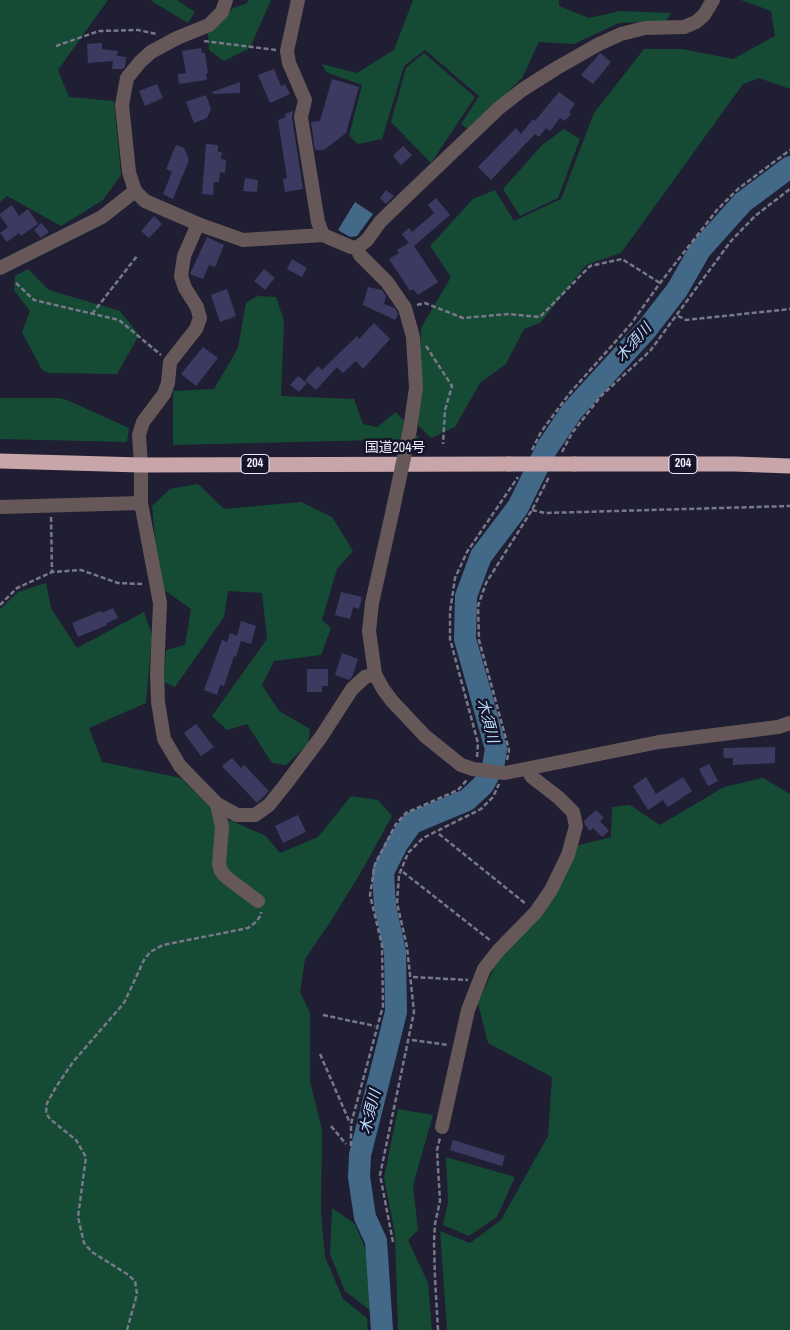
<!DOCTYPE html>
<html>
<head>
<meta charset="utf-8">
<style>
	body { margin:0 }
	canvas { display:block; background:#1f1e33 }
</style>
</head>
<body>
<canvas width="790" height="1330"></canvas>
<script>
const context = document.querySelector('canvas').getContext('2d');
context.lineJoin = 'round';
function fill(path, color) {
  context.fillStyle = color;
  context.fill(path, 'evenodd');
}
function toPath(rows) {
  const path = new Path2D();
  for (const r of rows) {
    path.moveTo(r[0], r[1]);
    for (let i = 2; i < r.length; i += 2) path.lineTo(r[i], r[i + 1]);
  }
  return path;
}
function strokePath(path, color, width, dash) {
  context.strokeStyle = color;
  context.lineWidth = width;
  context.lineCap = dash ? 'butt' : 'round';
  context.setLineDash(dash || []);
  context.stroke(path);
}
function write(font, color, halo, rows, align = 'center') {
  context.font = font + ' "Archivo Narrow","Noto Sans JP",sans-serif';
  context.lineWidth = 5;
  context.setLineDash([]);
  context.textBaseline = 'middle';
  context.strokeStyle = halo;
  context.fillStyle = color;
  for (const [text, x, y, turn = 0] of rows) {
    context.save();
    context.translate(x, y);
    context.rotate((+turn || 0) * Math.PI / 180);
    context.textAlign = isNaN(turn) ? turn : align;
    if (halo) context.strokeText(text, 0, 0);
    context.fillText(text, 0, 0);
    context.restore();
  }
}
const green = toPath([
	[0,0,108,0,58,70,69,97,114,101,121,175,103,200,61,226,7,196,0,202],
	[150,0,177,0,195,12,188,23],
	[249,0,271,0,250,48,224,61,209,50,208,33,233,8,246,4],
	[413,0,559,0,559,6,589,18,620,11,671,13,666,21,619,23,574,44,539,42,522,78,469,130,461,124,479,96,425,50,404,66,382,139,358,144,349,136,362,85,326,72,322,64,357,73,394,50],
	[741,0,790,0,790,89,759,78,743,84,621,253,586,265,540,323,524,329,506,364,480,383,455,427,431,438,418,425,421,328,451,277,430,246,473,199,495,190,514,221,561,199,594,113,644,49,682,49,733,59,775,36,771,11],
	[424,53,475,97,431,163,391,122,406,68],
	[564,129,580,139,558,198,520,216,503,189,542,145],
	[28,269,49,290,120,311,139,335,117,374,50,373,42,370,22,332,30,311,14,290,15,276],
	[257,296,276,297,284,321,281,396,354,399,363,424,377,427,396,412,420,439,173,445,173,391,214,389,238,348,246,303],
	[0,398,58,398,67,400,129,428,127,442,0,439],
	[198,484,224,509,301,502,332,517,353,551,337,569,322,620,331,628,321,655,274,661,262,685,279,711,310,729,308,744,286,765,272,763,247,724,227,730,212,716,267,639,262,593,228,591,224,617,175,687,163,682,166,650,185,645,191,609,160,587,152,506,170,489],
	[46,583,51,608,77,648,144,612,152,635,146,703,89,728,102,762,181,778,218,815,266,836,280,853,318,837,351,796,378,800,392,816,364,867,331,921,305,959,300,992,310,1013,310,1081,322,1130,321,1212,325,1257,343,1299,367,1318,368,1330,0,1330,0,609,18,592],
	[763,778,790,794,790,1330,447,1330,440,1231,470,1243,501,1220,548,1136,552,1077,488,1043,478,1003,497,961,576,846,611,837,612,807,630,805,660,825,724,787],
	[398,1109,433,1115,413,1185,418,1230,408,1240,428,1283,432,1330,398,1330,395,1234,384,1178],
	[446,1157,515,1177,497,1217,469,1236,443,1225,448,1202],
	[332,1208,355,1224,370,1260,371,1311,345,1291,330,1254]
]);
const water = toPath([
	[355,202,373,214,357,236,350,237,338,230]
]);
const river = toPath([
	[382,1330,376,1241,365,1217,359,1177,360,1155,396,1012,395,952,385,906,383,872,397,844,412,823,467,800,483,785,493,767,496,749,465,639,466,596,481,556,518,507,547,448,572,411,646,330,677,290,700,250,743,202,790,167]
]);
const building = toPath([
	[102,43,102,49,118,51,117,56,126,57,125,67,123,69,112,69,113,61,88,63,87,44],
	[201,48,202,53,205,53,208,73,206,74,207,80,179,84,178,74,186,73,182,51],
	[600,53,611,62,593,84,581,75],
	[274,69,281,86,285,84,290,94,270,103,258,75],
	[332,79,359,87,346,133,324,150,315,150,311,122,320,121],
	[240,82,240,93,213,94,212,92],
	[157,84,163,98,145,106,139,91],
	[559,92,575,104,569,112,571,114,565,121,560,118,550,131,546,128,539,137,535,134,491,180,478,167,516,128,521,134,533,119,535,121],
	[206,95,211,109,207,118,194,123,186,102],
	[293,111,292,118,303,189,285,192,283,179,287,178,278,120,286,117,285,114],
	[206,144,218,145,218,152,222,152,221,159,226,160,225,173,220,172,219,182,214,182,213,195,202,194],
	[176,145,184,148,189,160,173,199,163,194,172,172,166,169],
	[403,146,412,155,401,165,393,156],
	[245,178,258,180,257,192,243,191],
	[386,190,394,196,386,204,380,198],
	[436,198,450,215,414,246,438,282,418,295,413,289,410,291,389,259,399,253,397,250,409,243,402,234,409,228,412,232,434,213,428,205],
	[12,205,19,216,28,209,38,224,21,236,19,233,7,242,0,233,8,227,0,216,0,214],
	[154,216,162,224,149,238,141,231],
	[41,223,49,232,41,238,34,230],
	[207,237,224,245,215,267,209,265,203,279,190,274],
	[292,259,307,268,302,277,287,269],
	[264,269,275,278,265,290,254,281],
	[368,287,382,290,386,296,384,304,395,308,398,314,395,320,363,305],
	[227,289,236,316,220,322,211,295],
	[374,323,390,339,363,369,356,361,343,373,337,367,316,390,305,380,318,366,322,370,357,336,359,339],
	[203,347,218,358,196,386,181,374],
	[298,376,307,383,299,392,290,385],
	[341,592,362,597,359,609,353,607,350,619,335,615],
	[113,608,118,618,107,623,107,625,78,637,72,623,101,611,102,613],
	[241,621,256,626,251,644,241,641,236,657,234,656,224,686,220,685,217,695,204,690,222,640,227,642,230,633,237,636],
	[342,653,358,659,352,677,349,680,335,675],
	[307,669,328,669,328,686,322,686,322,692,307,692],
	[196,724,214,747,201,756,184,733],
	[775,747,775,763,733,765,733,758,724,758,723,748],
	[232,758,241,768,244,765,269,791,257,803,222,766],
	[709,764,718,781,708,786,699,769],
	[646,777,656,794,683,777,692,791,668,807,663,800,648,810,633,786],
	[596,810,604,818,600,821,609,831,602,837,593,828,590,831,585,825,584,821],
	[298,815,306,832,283,843,275,826],
	[453,1140,505,1156,502,1166,450,1150]
]);
const path = toPath([
	[204,41,276,50],
	[56,46,99,31,138,30,157,34],
	[16,283,34,300,119,320,161,355],
	[417,305,425,303,463,318,509,314,540,317,590,266,622,259,660,283],
	[92,314,137,256],
	[678,316,686,320,790,309],
	[426,346,452,386,445,410,443,444],
	[532,450,541,432,569,394,631,324,660,283,717,210,739,188,790,150],
	[562,452,572,433,601,396,650,351,731,241,755,216,790,189],
	[532,510,545,513,790,506],
	[51,517,52,572],
	[0,605,17,588,52,572,81,570,118,583,143,584],
	[477,757,478,743,450,639,450,612,455,578,467,552,518,477],
	[507,760,509,750,479,640,478,606,486,583,532,510,549,477],
	[439,834,526,904],
	[403,872,491,941],
	[413,977,468,980],
	[323,1015,375,1026],
	[412,1040,448,1045],
	[320,1054,350,1123],
	[331,1126,346,1144],
	[351,1146,351,1124,383,1006,382,945,370,895,375,864,396,824,406,813,458,790,467,780],
	[393,1242,380,1175,414,1012,407,947,397,903,399,875,408,853,423,838,481,809,493,797,499,784],
	[127,1330,137,1294,135,1281,127,1274,92,1252,84,1243,78,1217,86,1157,76,1140,50,1119,46,1113,47,1103,56,1087,73,1062,124,1003,144,960,150,952,163,945,248,928,256,922,261,915,261,912],
	[438,1330,435,1278,434,1242,435,1224,440,1201,437,1150,440,1138]
]);
const minor = toPath([
	[226,0,222,12,209,25,177,38,151,52,140,62,127,78,122,105,129,172,135,191,145,201,182,217,198,224,243,240,323,235,351,247,357,248],
	[298,0,287,51,289,63,305,100,301,117,318,222,323,235],
	[198,224,184,256,181,276,185,288,197,307,200,318,196,329,170,362,168,383,164,394,143,422,139,435,141,465,141,503,160,603,157,674,158,702,164,739,180,766,217,804,237,815,255,815,269,805,285,785,321,737,352,689,365,677,375,674],
	[357,248,367,240,380,222,413,190,499,108,522,90,555,69,597,45,621,34,645,28,684,27,696,22,704,15,713,0],
	[357,248,360,255,387,282,405,308,413,337,416,388,410,429],
	[0,268,102,217,135,191],
	[0,507,141,503],
	[393,509,372,603,369,631,375,674,383,689,392,701,425,736,461,765,473,769,505,773,659,742,778,727,790,723],
	[217,804,222,827,219,864,221,871,226,877,258,901],
	[442,1127,468,1010,484,969,498,951,536,912,551,890,568,855,576,826,573,812,559,798,532,777,527,769]
]);
const highway = toPath([
	[0,461,141,465,509,464],
	[575,464,735,464,790,466]
]);
const minorBridge = toPath([
	[393,509,410,429]
]);
const highwayBridge = toPath([
	[509,464,575,464]
]);
const shields = [
	[255,464,28],
	[683,464,28]
];
const shieldNames = [
	["204",255,464],
	["204",683,464]
];
const streetNames = [
	["国道204号",395,448]
];
const waterNames = [
	["木須川",634,343,-48],
	["木須川",487,721,75],
	["木須川",371,1112,-76]
];
fill(green, '#154a34');
fill(water, '#436989');
strokePath(river, '#436989', 22);
fill(building, '#3d3a62');
strokePath(path, '#78788a', 2.5, [5, 2.5]);
strokePath(minor, '#665859', 14);
strokePath(highway, '#c8a5a8', 15);
strokePath(minorBridge, '#665859', 14);
strokePath(highwayBridge, '#c8a5a8', 15);
for (const [x, y, w] of shields) {
  const box = new Path2D();
  box.roundRect(x - w / 2, y - 9.5, w, 19, 4);
  context.fillStyle = '#161429';
  context.fill(box);
  strokePath(box, '#ebebfa', 1);
}
write('bold 12px', '#ebebfa', null, shieldNames);
write('14px', '#ebebfa', '#161429', streetNames);
write('italic 15px', '#b9ddfd', '#161429', waterNames);
</script>
</body>
</html>
